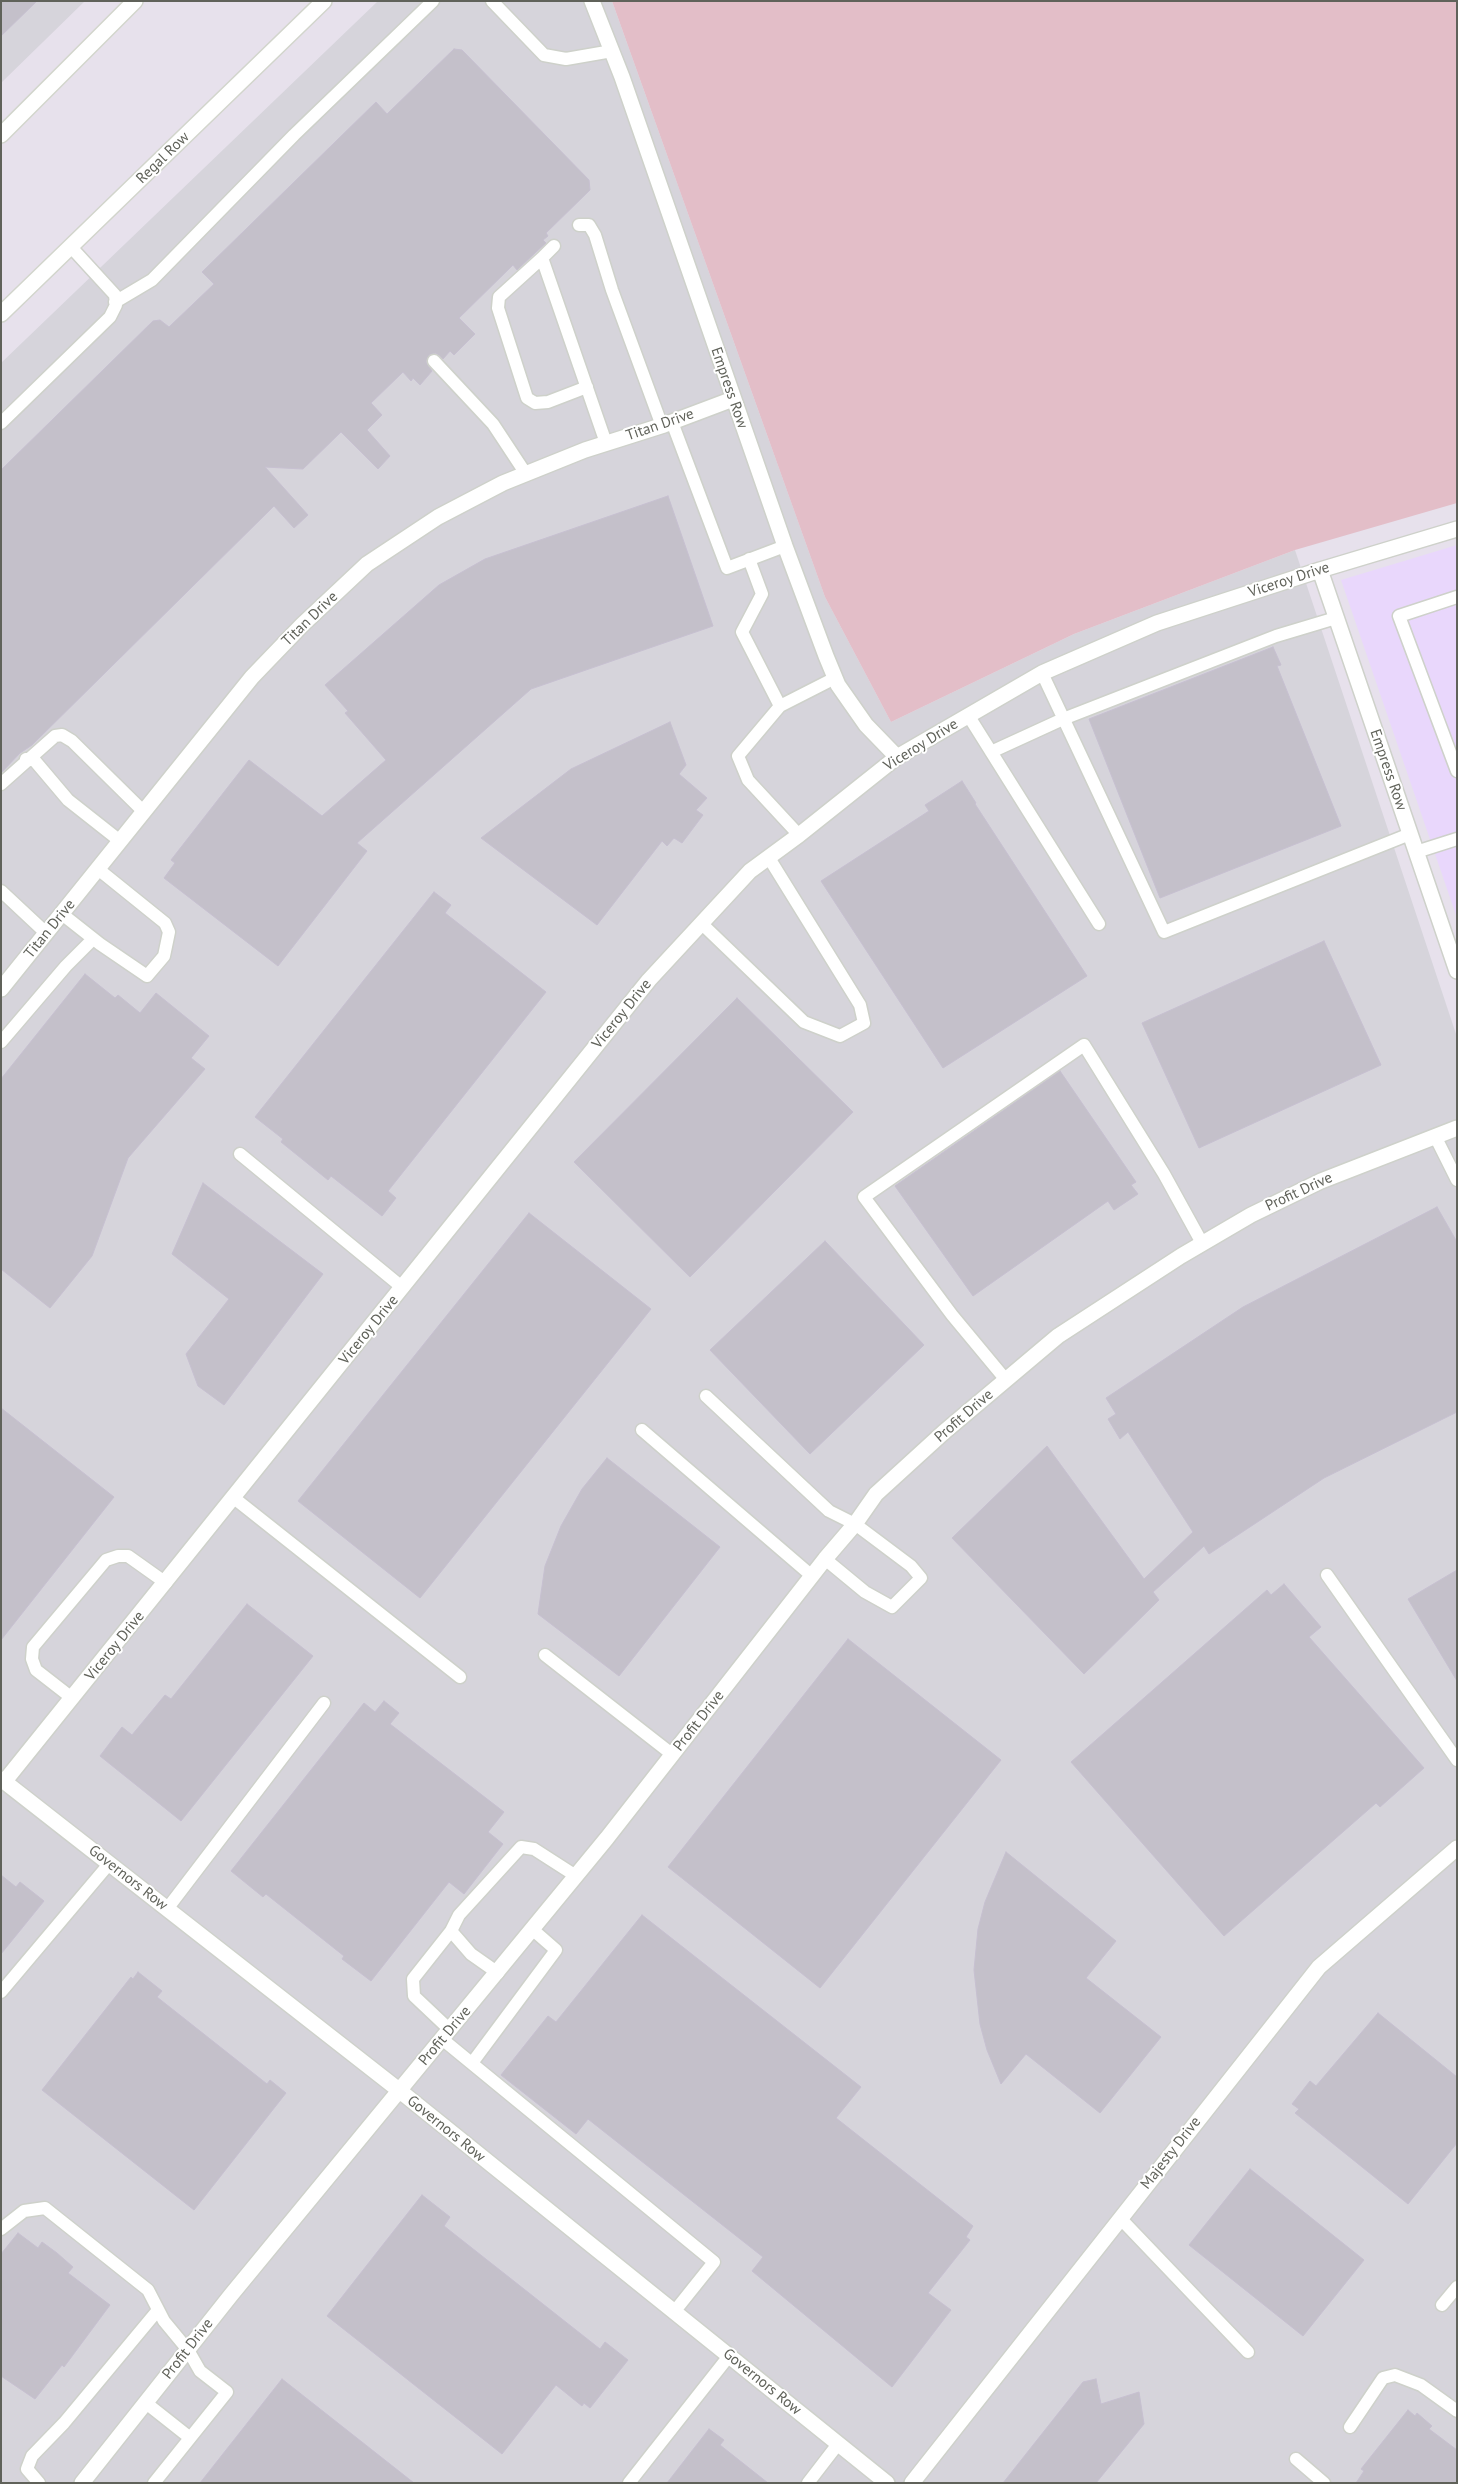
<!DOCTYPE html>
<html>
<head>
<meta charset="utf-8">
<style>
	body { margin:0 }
	#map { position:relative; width:1458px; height:2484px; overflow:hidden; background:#e7e1ec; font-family:"PT Sans",sans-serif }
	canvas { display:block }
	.frame { position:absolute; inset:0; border:2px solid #60625a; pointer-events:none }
</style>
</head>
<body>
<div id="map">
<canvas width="1458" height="2484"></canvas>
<div class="frame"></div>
</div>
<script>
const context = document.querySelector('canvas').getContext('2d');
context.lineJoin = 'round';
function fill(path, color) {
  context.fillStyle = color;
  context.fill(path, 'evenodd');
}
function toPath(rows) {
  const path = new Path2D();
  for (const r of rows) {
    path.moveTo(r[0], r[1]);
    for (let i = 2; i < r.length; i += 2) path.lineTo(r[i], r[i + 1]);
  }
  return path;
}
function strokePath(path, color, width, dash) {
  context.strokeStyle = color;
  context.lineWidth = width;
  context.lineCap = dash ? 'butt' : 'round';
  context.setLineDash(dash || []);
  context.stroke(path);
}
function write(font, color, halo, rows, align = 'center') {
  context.font = font + ' "PT Sans",sans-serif';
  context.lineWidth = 4;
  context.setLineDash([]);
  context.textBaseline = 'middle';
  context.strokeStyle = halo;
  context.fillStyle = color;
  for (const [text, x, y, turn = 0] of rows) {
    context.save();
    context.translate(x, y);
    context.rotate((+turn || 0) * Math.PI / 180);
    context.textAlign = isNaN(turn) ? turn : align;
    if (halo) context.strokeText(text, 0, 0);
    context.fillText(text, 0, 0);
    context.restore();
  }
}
const commercial = toPath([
	[1457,545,1457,918,1341,580]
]);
const industrial = toPath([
	[1,1,85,1,1,83],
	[378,1,612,1,825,597,891,722,1074,634,1295,550,1457,1037,1457,2483,1,2483,1,363]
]);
const green = toPath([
	[612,1,1457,1,1457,503,1295,550,1074,634,891,722,825,597]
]);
const building = toPath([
	[1,1,37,1,1,36,1,1],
	[454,49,462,50,589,180,590,190,546,233,548,236,543,240,546,243,536,252,517,270,513,265,459,318,475,334,454,355,450,351,443,359,436,353,429,355,426,362,432,371,420,385,413,378,411,381,403,372,371,403,382,415,367,430,390,456,378,469,341,432,303,469,265,467,308,515,294,528,274,506,32,745,20,753,1,773,1,470,153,321,160,320,169,327,214,284,202,272,376,102,387,114,454,49],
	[668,496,713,626,531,689,357,843,367,851,278,966,164,878,175,863,171,860,249,760,322,816,386,760,345,713,348,711,325,685,439,585,485,559,668,496],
	[1273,647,1281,665,1277,666,1341,826,1160,898,1089,719,1273,647],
	[670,722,686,765,679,774,707,798,696,810,703,815,682,843,674,838,667,846,662,841,597,925,481,838,571,769,670,722],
	[962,781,976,803,975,804,1087,976,943,1068,821,881,929,811,925,805,962,781],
	[434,892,451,905,445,913,546,992,388,1191,396,1198,382,1216,331,1176,328,1180,281,1142,283,1139,255,1117,434,892],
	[1324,941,1381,1065,1199,1148,1142,1023,1324,941],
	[85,974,115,998,118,995,140,1013,156,993,209,1036,191,1058,205,1069,128,1158,92,1256,50,1308,1,1269,1,1079,85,974],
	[737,998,853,1112,690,1277,574,1162,737,998],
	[1060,1071,1136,1182,1131,1185,1138,1194,1114,1210,1108,1201,973,1296,895,1186,1060,1071],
	[203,1183,323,1274,224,1405,198,1386,186,1354,229,1299,172,1254,203,1183],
	[1437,1207,1457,1242,1457,1412,1324,1478,1209,1554,1204,1546,1153,1592,1159,1600,1084,1674,952,1538,1047,1446,1144,1579,1193,1532,1128,1432,1120,1439,1108,1419,1116,1414,1106,1398,1243,1307,1437,1207],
	[529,1213,651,1309,420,1598,298,1501,529,1213],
	[825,1241,924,1345,810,1454,710,1350,825,1241],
	[1,1408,114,1497,1,1640,1,1408],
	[607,1458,720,1547,619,1676,538,1614,545,1566,561,1526,582,1489,607,1458],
	[1457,1570,1457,1681,1408,1599,1457,1570],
	[1284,1584,1321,1627,1309,1637,1424,1768,1380,1807,1376,1803,1224,1936,1071,1762,1267,1590,1271,1595,1284,1584],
	[247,1604,313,1656,181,1821,100,1756,122,1727,132,1735,165,1695,171,1699,247,1604],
	[848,1639,1001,1760,820,1988,668,1867,848,1639],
	[384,1701,399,1713,390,1724,504,1812,488,1832,503,1844,464,1894,449,1882,371,1981,342,1959,344,1956,266,1894,263,1897,231,1871,364,1703,375,1712,384,1701],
	[1006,1852,1116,1941,1086,1978,1161,2037,1100,2113,1026,2054,1001,2084,987,2050,980,2024,974,1970,978,1929,985,1902,1006,1852],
	[1,1875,16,1887,20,1882,44,1901,1,1954,1,1875],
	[642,1915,861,2087,836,2118,973,2226,966,2237,970,2240,928,2293,951,2310,892,2387,752,2271,763,2257,588,2119,576,2134,501,2075,548,2016,556,2022,642,1915],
	[138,1972,162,1991,157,1997,267,2084,270,2080,286,2093,194,2210,42,2090,131,1977,133,1979,138,1972],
	[1378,2013,1457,2077,1457,2143,1408,2204,1295,2113,1299,2109,1292,2104,1310,2081,1316,2086,1378,2013],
	[1250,2169,1364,2260,1303,2336,1189,2245,1250,2169],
	[422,2195,450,2217,444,2226,600,2349,605,2342,628,2360,590,2408,584,2403,582,2406,556,2385,502,2454,327,2316,422,2195],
	[18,2233,38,2248,42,2242,57,2253,73,2267,68,2273,110,2305,64,2367,62,2365,35,2399,1,2376,1,2254,18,2233],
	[282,2379,414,2483,200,2483,282,2379],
	[1096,2379,1101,2404,1139,2392,1144,2424,1096,2483,1003,2483,1083,2382,1096,2379],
	[1408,2410,1415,2416,1417,2413,1432,2426,1429,2429,1457,2450,1457,2483,1356,2483,1364,2471,1361,2469,1408,2410],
	[709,2429,724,2440,720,2445,768,2483,667,2483,709,2429]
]);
const lane = toPath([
	[492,1,544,55,566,59,612,51],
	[579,225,589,225,595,235,612,290,662,426],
	[554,246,542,258,606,443],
	[542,258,499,297,498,308,527,398,535,403,548,402,587,387],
	[115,302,152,280,294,135,433,1],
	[434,361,493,424,526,474],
	[672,422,727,568,785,546],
	[1,423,110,317,116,305,115,295,71,247],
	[749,559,762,594,742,632,780,706,835,678],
	[1457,597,1399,616,1457,771],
	[1042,673,1164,932,1410,834],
	[780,706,738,756,748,780,799,835],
	[968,715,1099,924],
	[991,752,1063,719,1276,636,1336,618],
	[26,759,35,761,68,800,120,841],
	[1,784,55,736,62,735,72,741,144,812],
	[1416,852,1457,839],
	[1,891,46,933],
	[62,914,100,944,147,976,164,956,169,932,165,923,98,869],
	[701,923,804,1022,840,1036,864,1023,860,1005,769,858],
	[1,1042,66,966,93,939],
	[1435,1136,1457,1180],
	[240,1154,403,1288],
	[1006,1380,952,1315,864,1197,1084,1045,1164,1174,1202,1243],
	[706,1396,829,1511,855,1524,911,1566,921,1578,892,1607,865,1592,825,1559],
	[642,1430,812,1576],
	[234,1498,460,1677],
	[1327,1575,1457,1760],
	[545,1655,673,1755],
	[72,1698,36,1670,32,1659,33,1647,106,1560,118,1556,128,1556,166,1583],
	[167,1909,324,1703],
	[498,1973,471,1954,451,1931,459,1915,521,1847,534,1849,576,1876],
	[1,1992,109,1864],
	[450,2030,414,1996,413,1979,451,1931],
	[442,2039,714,2262,674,2312],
	[472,2063,556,1950,532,1929],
	[1120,2218,1248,2352],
	[1,2229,24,2211,45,2208,148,2290,164,2321,188,2350,200,2371,227,2392,154,2483],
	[1442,2305,1457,2287],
	[146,2403,189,2437],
	[1350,2427,1383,2378,1395,2375,1421,2385,1457,2411],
	[1296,2459,1324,2483],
	[39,2483,27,2469,32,2456,64,2423,158,2310],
	[629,2483,729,2356],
	[808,2483,838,2444]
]);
const street = toPath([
	[592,1,622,77,785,546,826,656,838,685,866,725,897,757],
	[1320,570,1457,971],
	[1,989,252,677,302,625,367,564,438,517,503,483,585,450,664,425,733,399],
	[1,1779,400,2091,887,2483],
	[4,1782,649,980,750,871,799,835,897,757,1042,673,1157,623,1320,570,1457,529],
	[82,2483,231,2295,607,1838,825,1559,855,1524,876,1494,944,1432,1058,1336,1181,1256,1251,1215,1321,1181,1457,1128],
	[912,2483,1319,1967,1457,1848]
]);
const secondary = toPath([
	[1,135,135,1],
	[1,314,324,1]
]);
const streetNames = [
	["Regal Row",163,158,-44],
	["Empress Row",729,388,71],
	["Titan Drive",660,425,-19],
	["Viceroy Drive",1289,580,-18],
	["Titan Drive",310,619,-44],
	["Viceroy Drive",921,745,-32],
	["Empress Row",1388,770,71],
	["Titan Drive",50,929,-51],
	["Viceroy Drive",622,1014,-51],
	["Profit Drive",1299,1192,-25],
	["Viceroy Drive",369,1330,-51],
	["Profit Drive",964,1416,-41],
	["Viceroy Drive",115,1646,-51],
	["Profit Drive",699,1721,-52],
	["Governors Row",128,1878,38],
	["Profit Drive",445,2036,-50],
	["Governors Row",446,2129,39],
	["Majesty Drive",1171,2153,-52],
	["Profit Drive",188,2349,-52],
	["Governors Row",762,2382,39]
];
fill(commercial, '#e9d7fc');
fill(industrial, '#d6d4db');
fill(green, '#e3bec8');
fill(building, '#c4c0ca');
strokePath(building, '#c7c0d1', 1);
strokePath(lane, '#ced1ca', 15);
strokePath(street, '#ced1ca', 18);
strokePath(secondary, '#d2d5cc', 18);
strokePath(lane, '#fff', 12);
strokePath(street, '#fff', 15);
strokePath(secondary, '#fff', 15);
write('15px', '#60625a', '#fff', streetNames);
</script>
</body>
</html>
